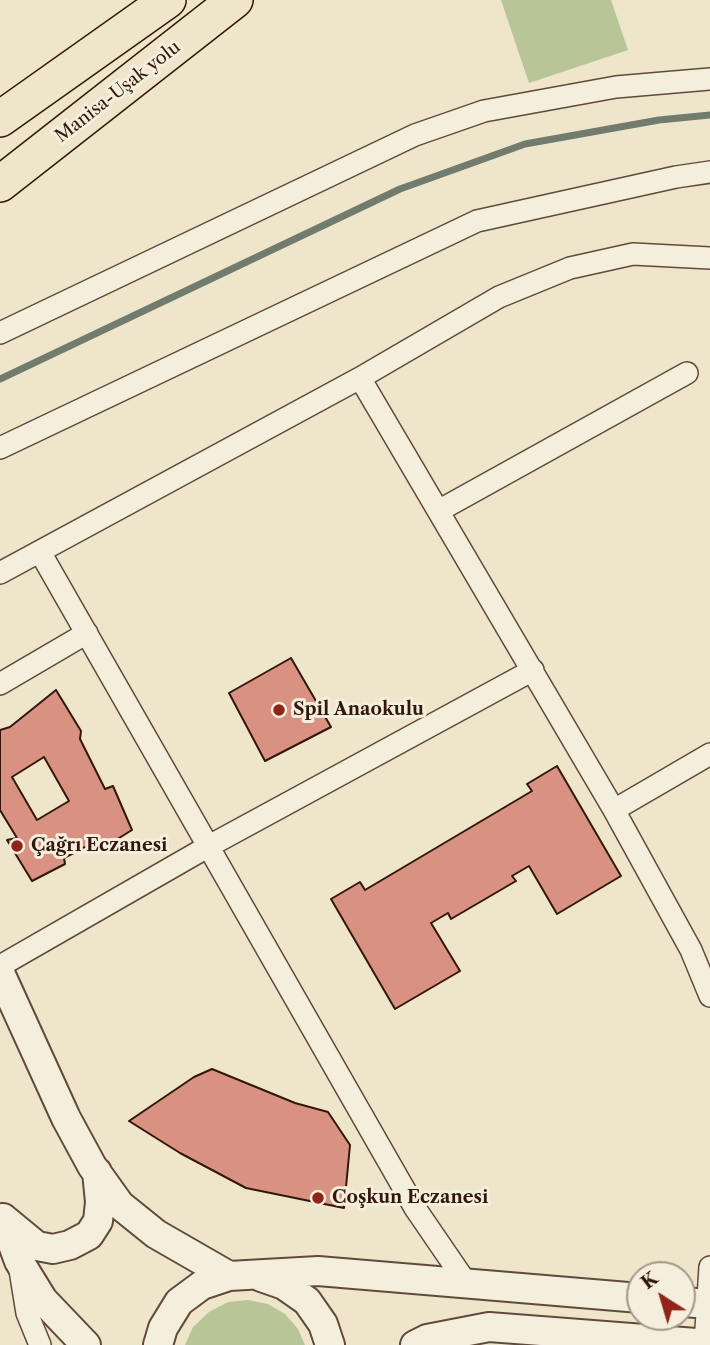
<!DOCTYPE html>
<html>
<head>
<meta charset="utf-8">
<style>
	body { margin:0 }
	#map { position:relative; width:710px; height:1345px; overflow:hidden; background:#eee5ca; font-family:"Libre Caslon Text",serif }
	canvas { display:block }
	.north { position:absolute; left:626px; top:1261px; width:70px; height:70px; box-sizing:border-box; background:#f4eedd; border:2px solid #a69889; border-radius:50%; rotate:323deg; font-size:19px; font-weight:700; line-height:28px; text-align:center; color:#32170a }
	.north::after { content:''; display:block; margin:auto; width:24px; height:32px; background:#8f2418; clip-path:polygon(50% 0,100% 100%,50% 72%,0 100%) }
</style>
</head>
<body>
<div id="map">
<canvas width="710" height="1345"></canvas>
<div class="north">K</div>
</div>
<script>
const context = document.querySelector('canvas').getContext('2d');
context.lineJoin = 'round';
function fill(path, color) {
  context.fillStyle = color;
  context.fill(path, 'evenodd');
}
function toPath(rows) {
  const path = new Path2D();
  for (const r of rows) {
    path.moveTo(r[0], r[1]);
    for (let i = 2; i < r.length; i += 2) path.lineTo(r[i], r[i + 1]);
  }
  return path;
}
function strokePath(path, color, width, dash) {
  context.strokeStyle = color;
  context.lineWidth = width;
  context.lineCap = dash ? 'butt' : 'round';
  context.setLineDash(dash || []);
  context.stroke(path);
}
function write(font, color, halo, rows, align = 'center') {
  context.font = font + ' "Libre Caslon Text",serif';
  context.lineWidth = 6;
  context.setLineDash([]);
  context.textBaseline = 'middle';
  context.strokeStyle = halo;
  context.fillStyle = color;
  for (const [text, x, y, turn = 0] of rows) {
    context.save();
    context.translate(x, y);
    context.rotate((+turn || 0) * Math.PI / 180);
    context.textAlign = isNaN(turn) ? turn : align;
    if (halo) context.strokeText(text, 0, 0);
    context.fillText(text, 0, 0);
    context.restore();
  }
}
const green = toPath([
	[501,0,611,0,628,50,529,83],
	[248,1300,268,1304,285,1314,298,1329,305,1345,185,1345,193,1327,209,1312,228,1302]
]);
const stream = toPath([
	[0,379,400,189,525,144,659,120,710,115]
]);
const building = toPath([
	[291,658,331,727,265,761,229,693,291,658],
	[56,690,81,731,80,739,105,789,113,786,132,830,103,848,97,841,64,858,65,864,32,881,7,840,17,838,0,810,0,730,10,727,56,690],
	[44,757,69,801,37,820,12,777,44,757],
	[557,766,621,876,557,914,529,866,512,876,516,881,451,919,448,913,431,923,460,971,395,1009,331,899,360,882,365,890,532,791,527,784,557,766],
	[212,1069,295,1103,328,1112,350,1145,344,1208,246,1188,180,1153,129,1121,194,1077,212,1069]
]);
const minor = toPath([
	[0,333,415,135,484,111,616,87,710,79],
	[360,378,614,810,691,950,710,996],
	[0,448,477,221,676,177,710,172],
	[440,510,687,373],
	[40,552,415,1208,467,1284],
	[0,573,360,378,499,297,570,268,633,254,710,258],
	[0,684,87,633],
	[614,810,710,754],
	[0,966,209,846,533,670],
	[20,1270,27,1313,40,1345],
	[705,1344,710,1267]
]);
const tertiary = toPath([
	[0,973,66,1118,92,1166,120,1205,156,1234,229,1276],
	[3,1218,37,1246,53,1249,70,1245,89,1235,98,1221,100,1202,97,1172],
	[3,1218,19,1261,43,1300,86,1345],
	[261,1277,284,1285,307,1301,323,1324,330,1345],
	[682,1302,710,1304],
	[158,1345,163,1328,179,1302,202,1285,229,1276,318,1271,640,1298],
	[415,1345,427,1339,489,1327,710,1344]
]);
const primary = toPath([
	[0,119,168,0],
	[0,184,235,0]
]);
const markers = [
	[279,710,7,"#8f2418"],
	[17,846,7,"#8f2418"],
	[318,1198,7,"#8f2418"]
];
const streetNames = [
	["Manisa-Uşak yolu",118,92,-38]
];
const poiNames = [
	["Spil Anaokulu",293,710],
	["Çağrı Eczanesi",31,846],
	["Coşkun Eczanesi",332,1198]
];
fill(green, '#b8c597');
strokePath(stream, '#717c6e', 7);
fill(building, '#d99282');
strokePath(building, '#32170a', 2);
strokePath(minor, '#614a3a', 24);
strokePath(tertiary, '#614a3a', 32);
strokePath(primary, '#32170a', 38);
strokePath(minor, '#f4eedd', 21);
strokePath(tertiary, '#f4eedd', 28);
strokePath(primary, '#eee5ca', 35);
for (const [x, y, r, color] of markers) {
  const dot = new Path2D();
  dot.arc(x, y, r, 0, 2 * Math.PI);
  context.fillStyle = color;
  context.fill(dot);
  strokePath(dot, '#f4eedd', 2.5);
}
write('18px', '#32170a', '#f4eedd', streetNames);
write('bold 18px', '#32170a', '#f4eedd', poiNames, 'left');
</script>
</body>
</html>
